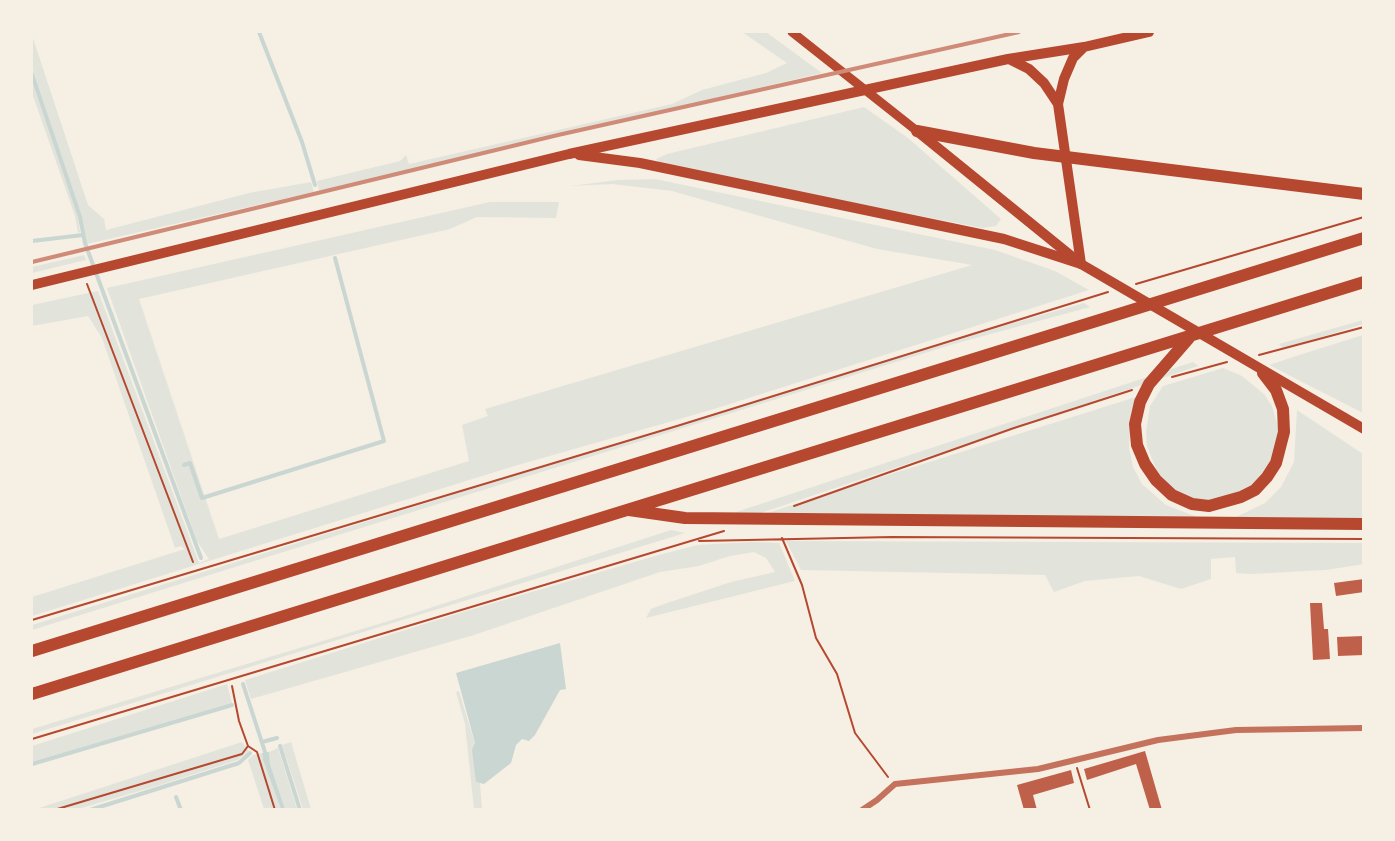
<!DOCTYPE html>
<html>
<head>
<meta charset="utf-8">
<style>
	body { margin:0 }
	#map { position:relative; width:1395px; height:841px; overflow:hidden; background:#f6efe4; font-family:"Public Sans",sans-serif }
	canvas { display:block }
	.frame { position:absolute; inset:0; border:33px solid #f6efe4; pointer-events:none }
</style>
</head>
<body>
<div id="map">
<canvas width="1395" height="841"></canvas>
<div class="frame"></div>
</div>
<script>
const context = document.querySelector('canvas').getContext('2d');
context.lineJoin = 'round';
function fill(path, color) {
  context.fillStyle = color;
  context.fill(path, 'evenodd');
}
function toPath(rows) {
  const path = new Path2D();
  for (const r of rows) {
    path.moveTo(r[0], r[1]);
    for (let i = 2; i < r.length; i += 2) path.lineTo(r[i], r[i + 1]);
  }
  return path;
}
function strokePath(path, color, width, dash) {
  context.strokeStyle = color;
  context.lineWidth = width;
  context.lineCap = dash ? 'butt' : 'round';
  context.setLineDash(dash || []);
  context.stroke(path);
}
const green = toPath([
	[742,32,766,32,822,73,319,191,317,181,400,161,406,155,409,164,672,104,702,90,766,73,787,63],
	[32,35,88,205,104,219,106,230,249,193,311,182,314,192,87,244,80,212,32,67],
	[32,78,78,217,80,232,78,233,75,216,32,93],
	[864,107,908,138,1001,219,996,226,982,228,661,165,656,159,667,154],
	[655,179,995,250,1055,271,1089,290,711,410,511,467,32,616,32,597,185,549,181,546,175,548,102,338,88,316,32,326,32,305,98,291,199,563,209,559,197,541,107,288,490,202,559,202,556,218,477,217,450,229,139,299,219,539,469,461,462,425,488,416,485,409,972,265,877,249,672,191,612,184,570,186,618,180],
	[84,255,86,260,32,273,32,267],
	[1084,303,1090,307,954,344,32,630,32,625,953,340],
	[1363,320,1363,324,1283,349,1279,344],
	[1363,335,1363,413,1269,365,1299,355],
	[1193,362,1198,366,737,521,727,515],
	[1223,368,1242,376,1264,394,1272,406,1280,434,1278,450,1251,490,1206,503,1179,495,1159,476,1147,446,1146,432,1150,406,1163,386],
	[1136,397,1131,412,1129,448,1133,467,1142,484,1166,505,1197,517,764,514],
	[1297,410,1363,454,1363,519,1234,518,1265,503,1281,487,1294,462],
	[671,530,685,533,32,734,32,729,405,616],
	[786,541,1363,543,1364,564,1326,570,1250,574,1236,573,1235,557,1211,559,1211,579,1181,589,1139,576,1085,581,1054,592,1045,575,801,570],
	[752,542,779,543,795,581,646,618,651,609,664,604,731,582,775,572,766,558,754,552,730,556,699,566,660,572,474,635,251,699,245,680,463,612,655,556,697,545],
	[227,684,232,703,32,762,32,746],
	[459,691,475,744,476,782,480,783,482,809,474,809,465,724,456,692],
	[242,742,249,751,238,760,160,785,78,809,33,810],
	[291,742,311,809,303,809,282,745],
	[278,748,297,809,285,809,270,764,269,752],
	[262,753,263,760,281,809,264,809,248,760,253,755]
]);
const water = toPath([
	[560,643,566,689,560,690,535,735,529,741,522,739,516,745,511,763,484,784,476,782,472,750,475,743,456,673],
	[269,752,270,764,285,809,281,809,263,760,262,753]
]);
const stream = toPath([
	[259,32,302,142,315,185],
	[32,74,80,217,85,243,201,558],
	[32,241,83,235],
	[184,465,190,463,202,498,384,441,335,258],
	[243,684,266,755],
	[262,742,277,738],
	[280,746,300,810],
	[32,764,232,705],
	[176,797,181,810],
	[90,810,239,763,250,753]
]);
const building = toPath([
	[1364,579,1364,592,1336,596,1334,583],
	[1310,603,1322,603,1324,629,1328,629,1330,659,1313,660],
	[1364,636,1364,655,1338,656,1337,637],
	[1145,751,1162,810,1150,810,1136,764,1087,780,1084,769],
	[1071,770,1074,783,1033,795,1037,810,1024,810,1017,785]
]);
const path = toPath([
	[87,284,193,562],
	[1136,284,1364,217],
	[1259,355,1364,327],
	[1172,377,1227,362],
	[794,506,1014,428,1132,390],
	[782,538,802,585,816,638,837,674,855,733,888,777],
	[699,541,892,537,1364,539],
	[32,620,677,426,1108,292],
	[232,686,239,721,248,746,257,752,275,810],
	[32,739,724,531],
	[1077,768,1090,810],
	[54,810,242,754,248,746]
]);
const minor = toPath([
	[862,810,877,800,895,784,1038,769,1158,740,1236,730,1364,728]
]);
const secondary = toPath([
	[792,32,917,131]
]);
const primary = toPath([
	[1009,59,1029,69,1044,83,1058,104],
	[579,155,640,163,1004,239,1081,264,1058,104,1064,79,1073,58,1084,47],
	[32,285,569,154,1008,59,1084,47,1149,32]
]);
const trunk = toPath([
	[917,131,1081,264,1364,429]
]);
const motorway = toPath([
	[917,131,1034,153,1364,194],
	[1189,338,1149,384,1140,402,1135,424,1137,445,1145,464,1156,480,1172,495,1192,504,1209,506,1241,497,1255,490,1267,477,1276,463,1284,432,1283,409,1276,390,1263,373],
	[629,510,685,518,1364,524],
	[32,651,1364,238],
	[32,694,1364,282]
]);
const rail = toPath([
	[32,262,558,135,1019,32]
]);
fill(green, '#e2e4dc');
fill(water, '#c9d6d2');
strokePath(stream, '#c9d6d2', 4);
fill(building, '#bf614a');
strokePath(path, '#b5482f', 2);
strokePath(minor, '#c5725c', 6);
strokePath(secondary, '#b5482f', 9);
strokePath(primary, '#b5482f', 10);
strokePath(trunk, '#b5482f', 10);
strokePath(motorway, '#b5482f', 12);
strokePath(rail, '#cf8b77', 4);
</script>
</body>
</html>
